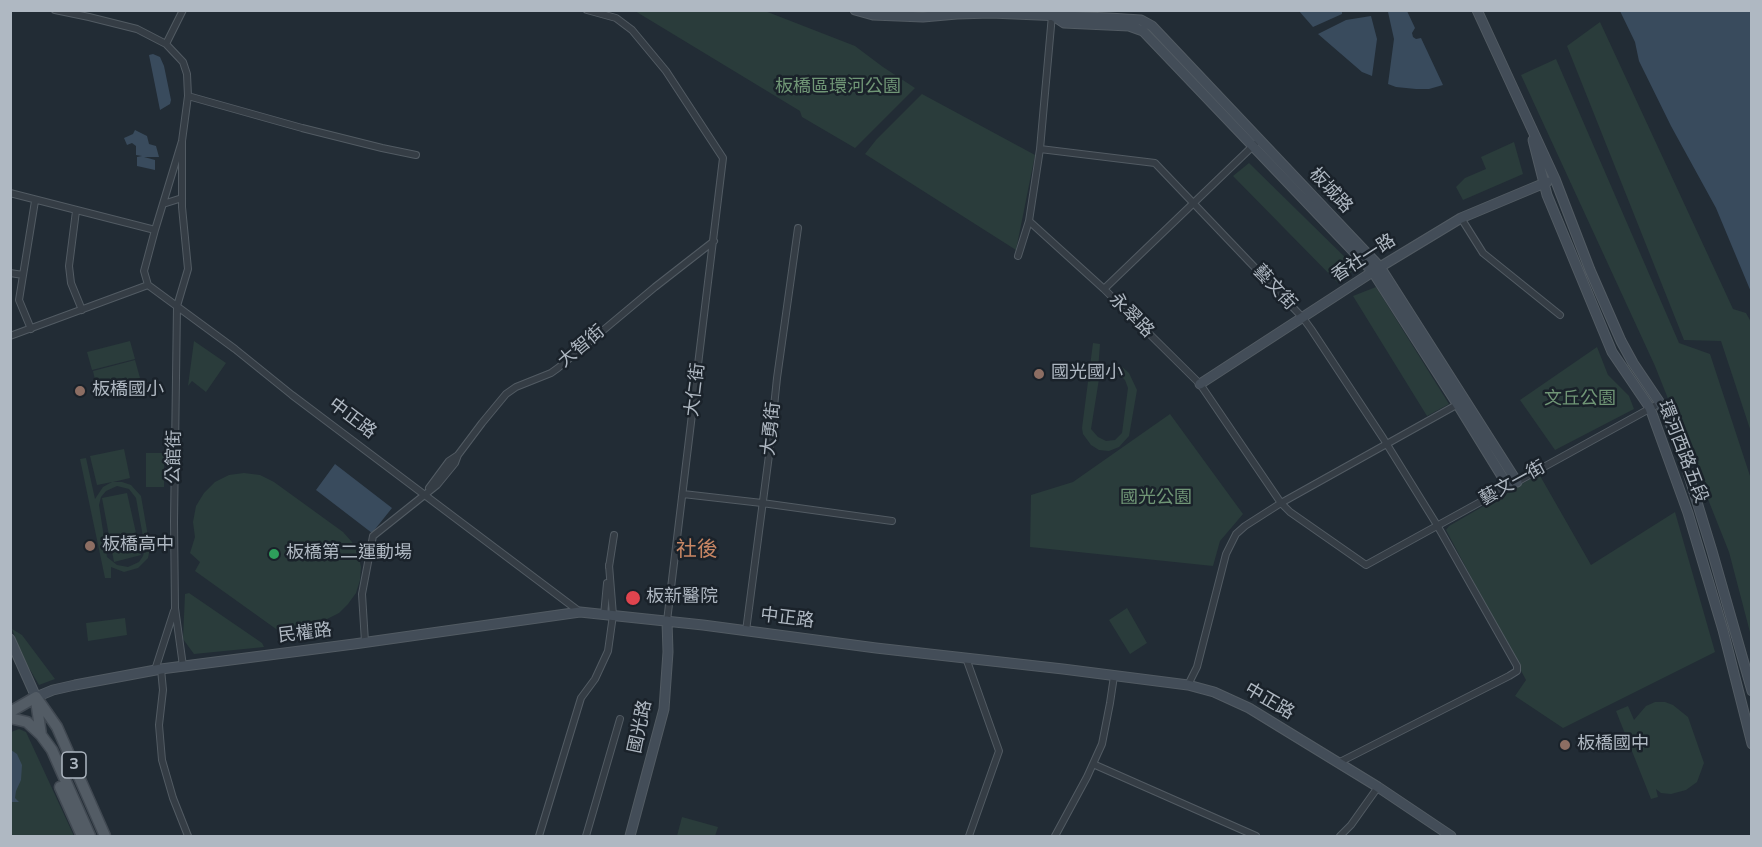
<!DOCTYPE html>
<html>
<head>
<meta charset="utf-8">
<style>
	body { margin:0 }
	#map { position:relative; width:1762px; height:847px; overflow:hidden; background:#222c35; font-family:"Nunito Sans",sans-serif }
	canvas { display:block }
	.frame { position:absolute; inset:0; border:12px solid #afb8c2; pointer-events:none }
</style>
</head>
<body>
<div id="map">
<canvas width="1762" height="847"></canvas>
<div class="frame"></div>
</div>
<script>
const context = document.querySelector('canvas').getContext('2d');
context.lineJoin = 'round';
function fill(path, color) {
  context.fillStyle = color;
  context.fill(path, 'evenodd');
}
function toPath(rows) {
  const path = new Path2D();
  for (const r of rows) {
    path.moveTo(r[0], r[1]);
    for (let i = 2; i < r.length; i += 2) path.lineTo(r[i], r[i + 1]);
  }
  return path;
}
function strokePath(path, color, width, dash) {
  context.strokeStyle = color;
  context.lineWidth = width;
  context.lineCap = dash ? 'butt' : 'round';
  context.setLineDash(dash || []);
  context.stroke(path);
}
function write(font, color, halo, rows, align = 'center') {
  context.font = font + ' "Nunito Sans","Noto Sans TC",sans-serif';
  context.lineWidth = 5;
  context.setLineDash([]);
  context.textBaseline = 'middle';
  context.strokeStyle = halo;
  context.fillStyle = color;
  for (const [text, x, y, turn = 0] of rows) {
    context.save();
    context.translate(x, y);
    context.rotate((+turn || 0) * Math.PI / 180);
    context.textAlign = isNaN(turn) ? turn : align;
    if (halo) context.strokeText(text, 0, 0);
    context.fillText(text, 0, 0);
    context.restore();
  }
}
const green = toPath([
	[635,11,765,11,855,46,883,67,915,88,855,148,802,117,800,111],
	[1600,22,1733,309,1746,313,1751,322,1751,432,1721,341,1684,340,1567,46],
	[1556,59,1679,343,1710,354,1751,479,1751,636,1729,552,1655,366,1521,75],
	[922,94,1035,155,1016,250,865,154,876,140],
	[1514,142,1523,174,1463,200,1456,187,1465,178,1486,169,1481,157],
	[1249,163,1356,268,1338,283,1233,176],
	[1376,287,1449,404,1427,416,1353,296],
	[130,341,135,359,92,370,87,352],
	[194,341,226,363,206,392,192,381,188,386],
	[1093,343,1100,344,1098,371,1110,365,1121,366,1129,373,1137,390,1129,436,1119,447,1109,451,1099,450,1091,445,1083,434,1082,428],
	[1114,373,1121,376,1125,380,1128,388,1122,433,1115,440,1106,441,1098,437,1091,429,1099,379,1105,375],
	[1597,347,1608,375,1629,396,1634,409,1555,450,1520,400],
	[135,360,140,378,97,389,93,371],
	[1170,414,1243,514,1220,541,1213,566,1030,547,1031,495,1073,482],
	[124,449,130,478,113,482,122,482,131,485,141,496,150,548,148,558,138,568,124,572,111,567,111,578,105,578,80,459,86,458,95,499,103,487,112,482,97,485,90,456],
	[117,486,129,489,136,498,145,548,143,556,139,562,128,567,117,565,107,557,99,505,101,497,106,491],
	[146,453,164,453,164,487,146,487],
	[244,473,260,475,274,482,343,532,352,542,358,554,361,567,360,580,356,593,348,604,339,613,327,619,314,622,310,629,300,632,289,625,283,634,195,571,200,562,190,553,195,537,193,522,196,506,204,493,215,482,229,475],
	[1539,474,1591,565,1675,512,1715,652,1563,728,1515,696,1526,680,1446,530,1449,526],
	[127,493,141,555,114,562,102,498],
	[189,593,262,643,264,647,194,654,183,639,185,594],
	[1127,608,1147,643,1130,654,1109,620],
	[125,618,127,635,88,641,86,623],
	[12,629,22,635,55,679,39,685,22,656],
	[1655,702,1665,702,1673,705,1688,717,1704,763,1697,782,1686,790,1671,794,1661,793,1656,789,1658,797,1651,799,1616,711,1628,706,1634,720,1646,706],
	[19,729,26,732,74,836,11,836,11,732],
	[682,817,718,827,715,836,677,836]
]);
const water = toPath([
	[1392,10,1407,11,1415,28,1412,33,1413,37,1416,39,1421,38,1443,85,1429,89,1416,89,1396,87,1388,84,1394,39,1388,12],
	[1299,11,1342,11,1342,14,1313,27],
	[1620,11,1751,11,1751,292,1716,208,1671,126,1639,61,1635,42],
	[1371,16,1377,39,1372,76,1362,72,1318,34,1346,20],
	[153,54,160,57,164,66,171,100,170,104,160,110,149,55],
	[135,130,147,136,149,144,156,146,159,157,144,157,155,160,155,170,137,166,137,157,142,156,136,155,136,146,132,143,127,145,124,138,133,134],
	[335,464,392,508,372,533,316,490],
	[11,750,17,754,22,765,21,780,16,791,15,798,19,802,12,802,11,804]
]);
const street = toPath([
	[55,10,89,17,137,29,166,44,183,62,187,74,188,96,182,141,155,230,144,271,148,285],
	[587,10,616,18,632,30,666,71,723,158,667,621],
	[1052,15,1040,149,1029,221,1104,289,1200,384,1281,503,1290,512,1366,565,1660,403],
	[166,44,183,10],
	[188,96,302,128,382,148,416,155],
	[182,141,182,207,188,269,177,306,174,522,175,608,183,666],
	[1040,149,1155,163,1303,318,1311,329,1383,438,1437,525,1517,666,1517,671,1509,676,1338,763],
	[10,193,155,230],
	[163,204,182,198],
	[76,211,69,266,71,283,82,310],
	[1461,218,1483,253,1560,315],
	[1018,256,1029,221],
	[10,273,23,275],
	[148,285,235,349,292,395,580,612],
	[1104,289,1255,144],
	[31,329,19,300,35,201],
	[10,336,148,285],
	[429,488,449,461,458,455],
	[683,494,762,503,892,521],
	[609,567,614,535],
	[604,615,607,583],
	[746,631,769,455,777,378,798,228],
	[365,642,362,594,373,536,437,485,455,463,458,455,482,423,506,394,516,387,551,373,558,368,655,287,714,241],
	[966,658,999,751,969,836],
	[161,669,163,690,159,725,162,760,173,798,188,836],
	[155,670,174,611],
	[1188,685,1197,667,1226,554,1236,534,1245,526,1281,503,1460,403],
	[1093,764,1256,836],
	[539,836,581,698,595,679,608,651,613,615,609,565],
	[586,836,620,719],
	[1055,836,1087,777,1102,744,1110,703,1114,676],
	[1340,836,1351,825,1378,787]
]);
const secondary = toPath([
	[855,10,873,15,923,17,957,14,991,13,1109,18,1141,20,1152,26,1380,267,1517,482],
	[1477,10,1555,179,1590,270,1621,341,1633,363,1660,403,1670,423,1682,453,1712,551,1752,691],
	[1052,15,1064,23,1129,26,1143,31,1373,272,1458,405,1508,486],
	[1533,140,1547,195,1612,352,1650,408,1688,513,1723,630,1752,744],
	[1200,384,1380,267,1461,218,1547,182],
	[10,639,36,697,53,690,75,685,161,669,354,644,580,612,703,625,876,648,1063,669,1188,685,1214,692,1249,708,1378,787,1451,836],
	[630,836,664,709,668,652,667,621]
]);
const primary = toPath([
	[36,697,57,727,105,836],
	[36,700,41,735,52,750,90,836],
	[10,712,36,697],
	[10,718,27,722,41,735],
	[60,787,82,836]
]);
const markers = [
	[1039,374,6,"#8d6e63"],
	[80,391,6,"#8d6e63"],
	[90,546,6,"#8d6e63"],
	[274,554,6,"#2e9e5b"],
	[633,598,8,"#e0444e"],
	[1565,745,6,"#8d6e63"]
];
const shields = [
	[74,765,24]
];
const shieldNames = [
	["3",74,765]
];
const parkNames = [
	["板橋區環河公園",838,88],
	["文丘公園",1580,400],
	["國光公園",1156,499]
];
const streetNames = [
	["板城路",1330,191,47],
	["香社一路",1364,259,-33],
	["藝文街",1274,288,47],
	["永翠路",1131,316,45],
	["大智街",582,347,-40],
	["大仁街",696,390,-83],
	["中正路",352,419,37],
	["大勇街",772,429,-84],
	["環河西路五段",1682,452,69],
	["公館街",175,457,-89],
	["藝文一街",1513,484,-29],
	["中正路",787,619,7],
	["民權路",305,634,-7],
	["中正路",1269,702,30],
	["國光路",641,727,-78]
];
const poiNames = [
	["國光國小",1051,374],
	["板橋國小",92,391],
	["板橋高中",102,546],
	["板橋第二運動場",286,554],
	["板新醫院",646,598],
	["板橋國中",1577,745]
];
const quarterNames = [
	["社後",697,551]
];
fill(green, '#2a3c3b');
fill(water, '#394b5d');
strokePath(street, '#525b63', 8);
strokePath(secondary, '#525b63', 11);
strokePath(primary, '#414952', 13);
strokePath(street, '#353d45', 6);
strokePath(secondary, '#434d58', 9);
strokePath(primary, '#535c65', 10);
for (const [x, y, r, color] of markers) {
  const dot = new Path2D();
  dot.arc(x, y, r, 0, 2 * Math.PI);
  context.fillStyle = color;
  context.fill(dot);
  strokePath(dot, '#1a222a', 2);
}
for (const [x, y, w] of shields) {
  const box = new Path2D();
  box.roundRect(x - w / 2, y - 13, w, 26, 4.5);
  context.fillStyle = '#1a222a';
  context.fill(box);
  strokePath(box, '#afb8c2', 1.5);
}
write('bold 16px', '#afb8c2', null, shieldNames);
write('18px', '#709676', '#1a222a', parkNames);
write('18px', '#afb8c2', '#1a222a', streetNames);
write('18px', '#afb8c2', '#1a222a', poiNames, 'left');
write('21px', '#c88664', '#1a222a', quarterNames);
</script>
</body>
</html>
